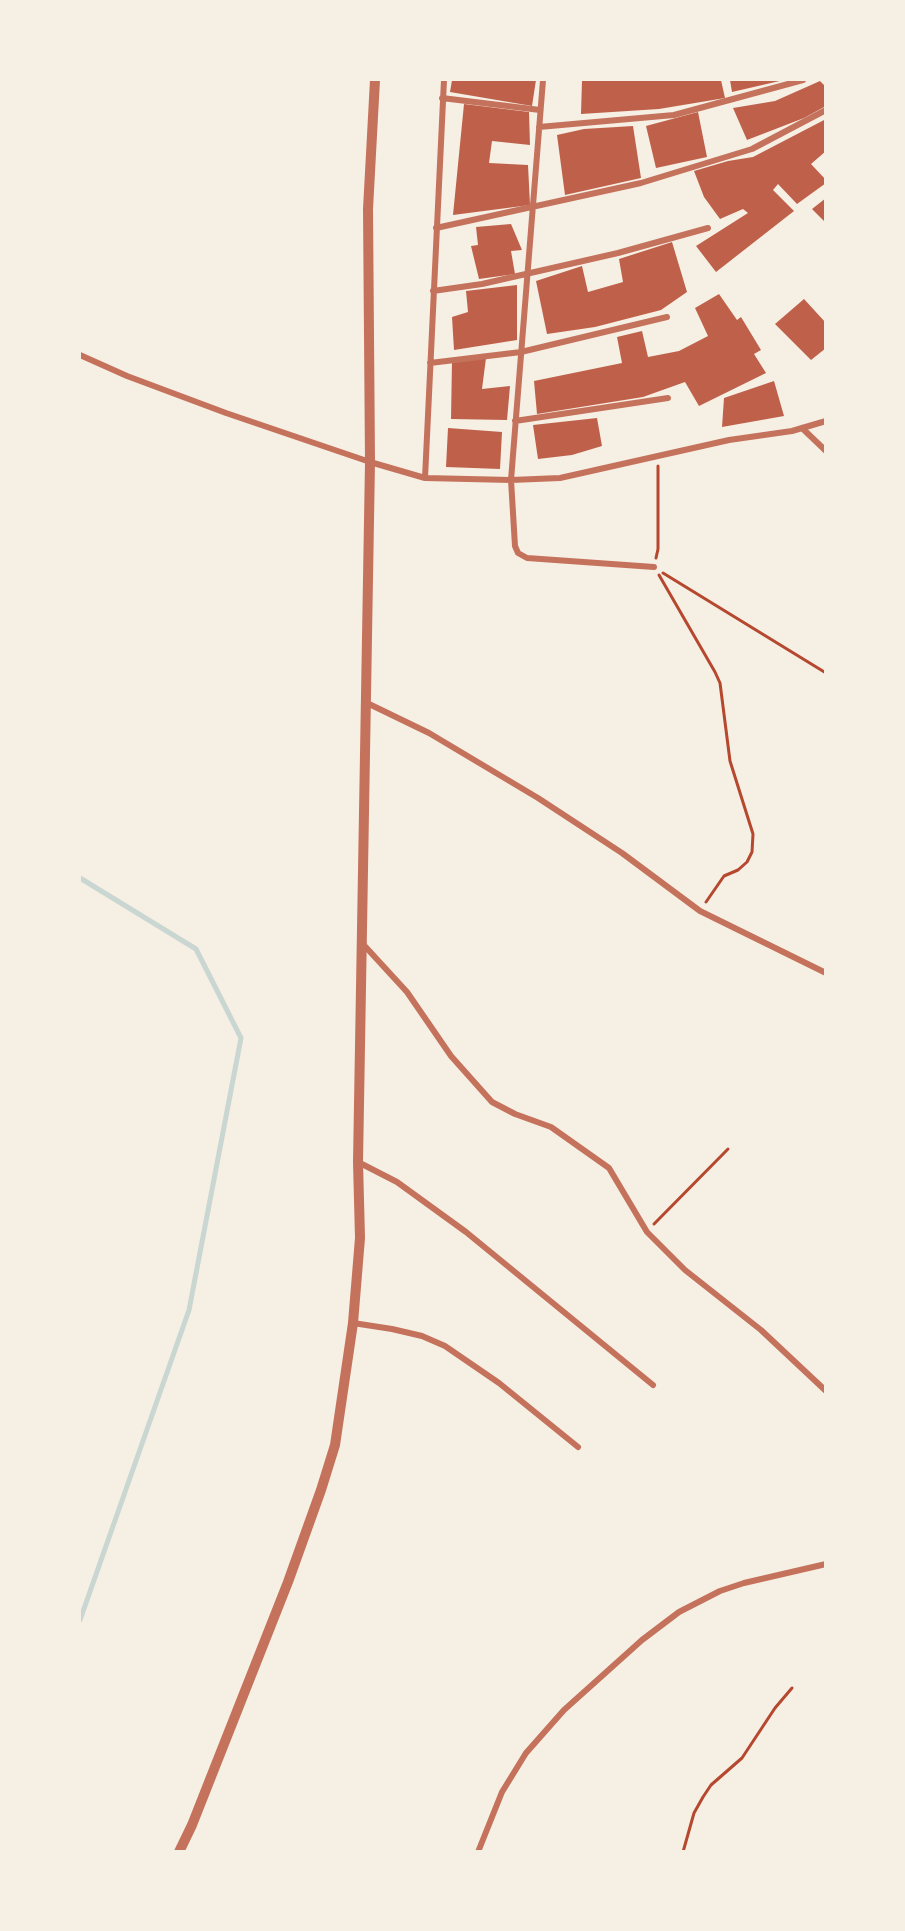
<!DOCTYPE html>
<html>
<head>
<meta charset="utf-8">
<style>
	body { margin:0 }
	#map { position:relative; width:905px; height:1931px; overflow:hidden; background:#f6efe4; font-family:"Archivo Narrow",sans-serif }
	canvas { display:block }
	.frame { position:absolute; inset:0; border:81px solid #f6efe4; pointer-events:none }
</style>
</head>
<body>
<div id="map">
<canvas width="905" height="1931"></canvas>
<div class="frame"></div>
</div>
<script>
const context = document.querySelector('canvas').getContext('2d');
context.lineJoin = 'round';
function toPath(rows) {
  const path = new Path2D();
  for (const r of rows) {
    path.moveTo(r[0], r[1]);
    for (let i = 2; i < r.length; i += 2) path.lineTo(r[i], r[i + 1]);
  }
  return path;
}
function strokePath(path, color, width, dash) {
  context.strokeStyle = color;
  context.lineWidth = width;
  context.lineCap = dash ? 'butt' : 'round';
  context.setLineDash(dash || []);
  context.stroke(path);
}
function fill(path, color) {
  context.fillStyle = color;
  context.fill(path, 'evenodd');
}
const stream = toPath([
	[80,878,196,949,241,1038,189,1310,80,1620]
]);
const building = toPath([
	[452,80,536,80,532,106,450,92],
	[582,80,721,80,725,98,659,109,581,114],
	[730,80,784,80,732,92],
	[820,81,826,87,826,106,804,118,747,140,733,108,775,101],
	[464,104,529,112,530,145,492,141,489,163,528,165,530,205,453,215],
	[698,112,707,157,656,168,646,126],
	[826,119,826,151,811,164,826,180,826,183,797,204,778,184,773,190,794,211,716,272,696,246,748,213,743,209,720,219,704,197,694,171,728,161,753,157],
	[633,126,641,178,565,195,557,135,584,129],
	[826,198,826,223,812,209],
	[511,224,522,250,511,251,515,274,479,279,471,246,478,245,476,227],
	[672,242,687,292,661,310,595,327,547,334,536,281,582,266,588,292,623,282,619,259],
	[517,285,517,340,454,350,452,317,468,312,466,291],
	[719,294,737,320,741,317,761,350,754,354,766,373,699,406,685,382,643,397,537,414,534,381,622,363,617,337,642,331,648,357,679,351,708,336,695,308],
	[804,299,826,323,826,348,811,360,775,324],
	[486,358,482,389,510,386,507,420,451,419,452,361],
	[774,381,784,416,722,427,724,398],
	[597,418,602,446,572,455,538,459,533,425],
	[448,428,502,432,500,469,446,467]
]);
const path = toPath([
	[656,558,658,549,658,466],
	[663,573,826,673],
	[659,575,715,672,720,683,730,761,753,834,752,852,747,862,738,870,724,876,706,902],
	[654,1224,728,1149],
	[683,1852,694,1813,703,1797,711,1785,742,1758,775,1708,792,1688]
]);
const minor = toPath([
	[543,80,511,480,515,546,518,553,527,558,654,567],
	[442,98,540,110],
	[539,127,674,115,803,80],
	[436,228,641,183,752,149,826,110],
	[433,291,482,284,618,253,708,228],
	[80,355,127,376,226,413,370,462,425,478,511,480,560,478,729,440,792,431,826,421],
	[430,363,521,352,667,317],
	[515,421,668,398],
	[802,428,826,451],
	[425,478,444,80],
	[367,703,429,733,538,798,622,853,700,911,826,973],
	[362,943,407,992,451,1056,492,1102,515,1114,551,1127,609,1168,647,1232,685,1270,761,1330,826,1391],
	[358,1162,397,1182,466,1232,653,1385],
	[353,1323,392,1329,422,1336,445,1346,499,1383,578,1447],
	[478,1852,502,1792,526,1753,564,1710,642,1640,679,1612,720,1591,744,1583,826,1564]
]);
const tertiary = toPath([
	[179,1852,192,1825,288,1582,321,1490,335,1445,353,1323,360,1238,358,1162,370,462,368,209,375,80]
]);
strokePath(stream, '#c9d6d2', 5);
fill(building, '#bf614a');
strokePath(path, '#b5482f', 3);
strokePath(minor, '#c5725c', 6);
strokePath(tertiary, '#c5725c', 10);
</script>
</body>
</html>
